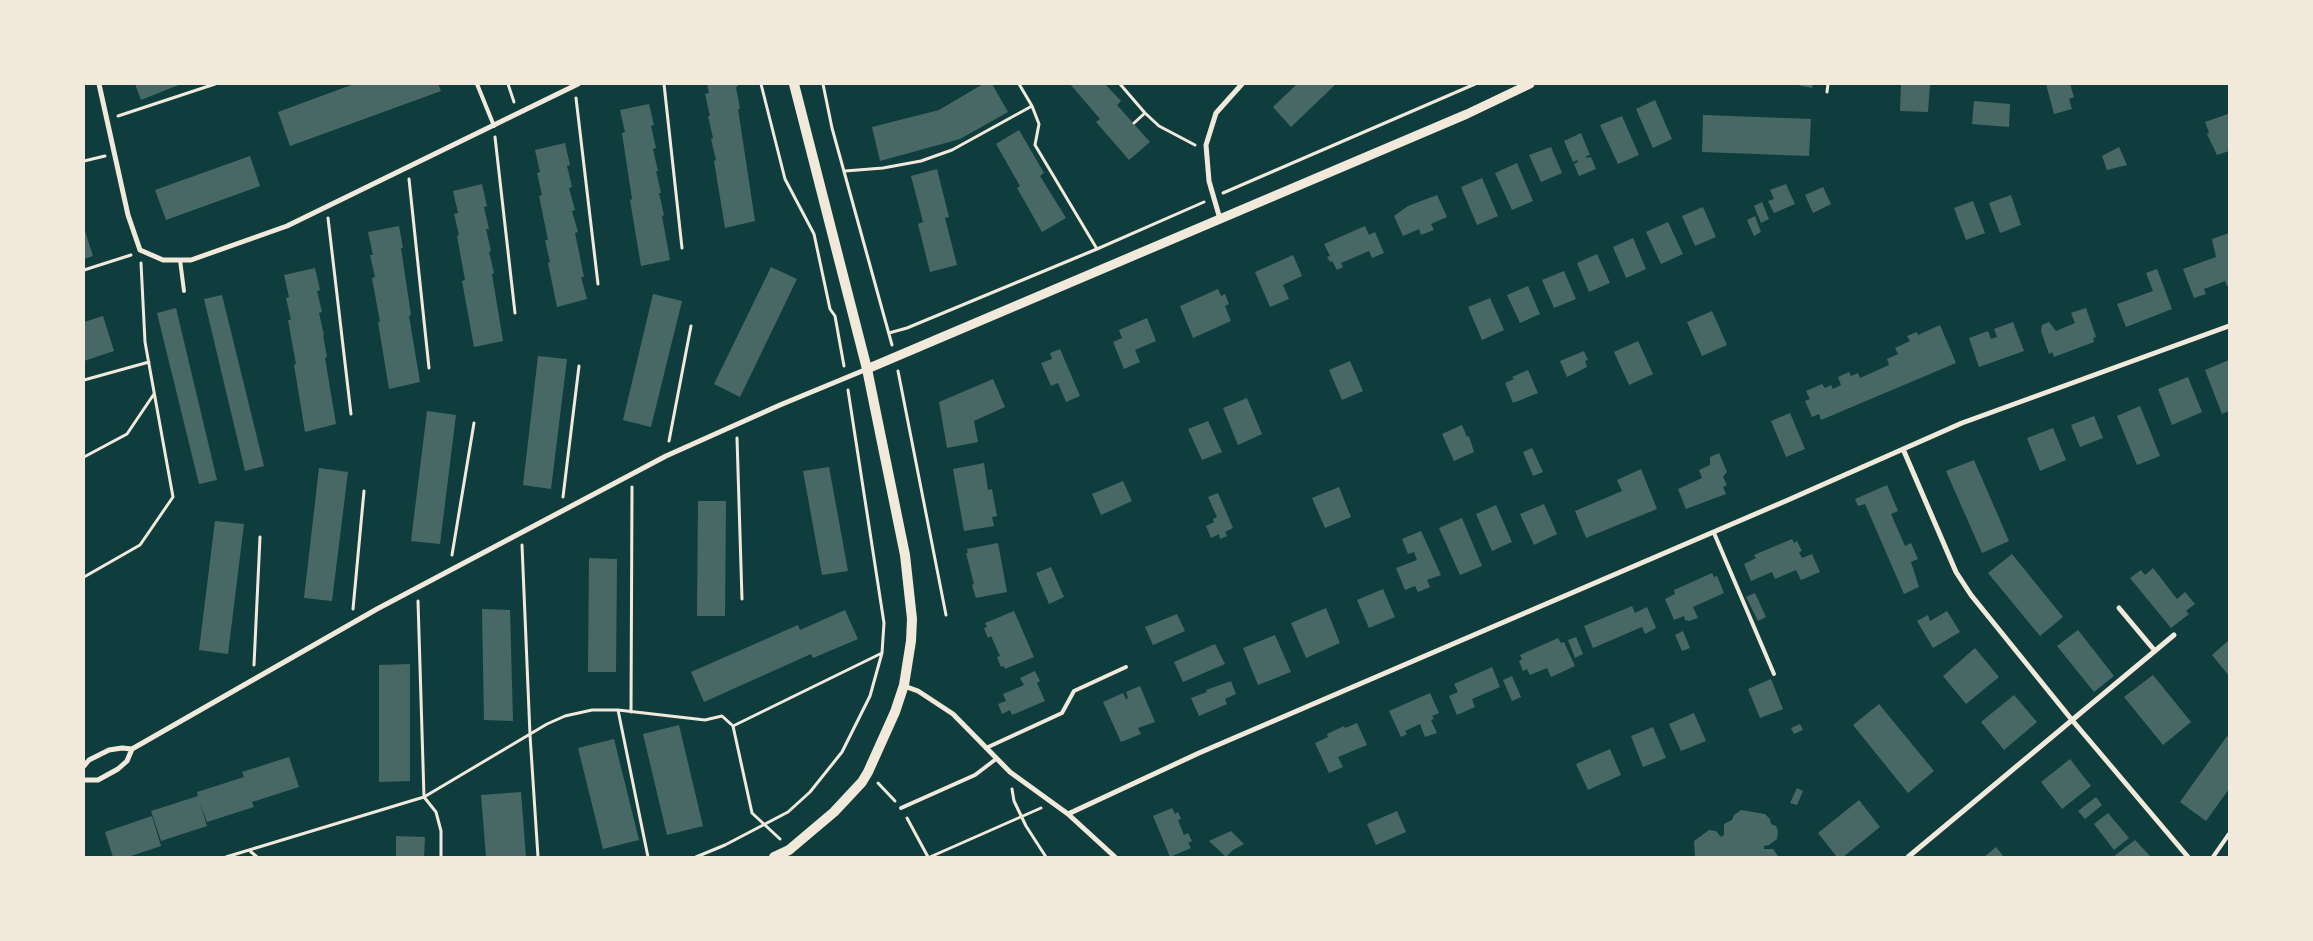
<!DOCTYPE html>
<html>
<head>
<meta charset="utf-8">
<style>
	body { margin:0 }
	#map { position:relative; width:2313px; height:941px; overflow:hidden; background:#0f3d3e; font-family:Merriweather,serif }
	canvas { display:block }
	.frame { position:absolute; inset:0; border:85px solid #f1e9da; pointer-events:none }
</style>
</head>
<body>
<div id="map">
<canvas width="2313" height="941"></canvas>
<div class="frame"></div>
</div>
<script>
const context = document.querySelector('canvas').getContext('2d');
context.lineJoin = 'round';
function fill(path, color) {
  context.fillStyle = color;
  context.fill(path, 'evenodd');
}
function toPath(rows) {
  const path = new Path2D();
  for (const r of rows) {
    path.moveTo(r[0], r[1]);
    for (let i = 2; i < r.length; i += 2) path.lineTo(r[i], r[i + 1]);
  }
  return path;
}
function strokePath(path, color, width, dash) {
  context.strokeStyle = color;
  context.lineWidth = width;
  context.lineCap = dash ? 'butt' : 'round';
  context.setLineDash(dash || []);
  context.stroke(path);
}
const building = toPath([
	[135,84,181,84,141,100],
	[354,84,438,84,441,91,290,146,278,112],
	[707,84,738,84,738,86,736,87,740,109,738,109,755,221,725,228,714,161,716,160,711,139,713,138,708,116,710,116,705,94,709,93],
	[983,84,992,84,1008,112,960,139,880,161,872,127,939,110],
	[1070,84,1105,84,1121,101,1117,105,1150,142,1129,160,1096,122,1100,119],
	[1297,84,1336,84,1291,127,1273,107],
	[1793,84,1813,84,1812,88],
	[1901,84,1930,84,1928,112,1900,111],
	[2046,84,2070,84,2074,97,2069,99,2072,109,2054,114],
	[1655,100,1672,139,1653,148,1636,109],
	[1974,101,2010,104,2009,127,1972,124],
	[649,104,654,125,651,126,656,148,653,149,658,171,656,171,661,193,659,193,664,215,662,216,670,260,641,266,630,200,632,199,622,133,625,132,620,110],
	[2228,114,2229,151,2217,155,2207,134,2209,132,2205,122],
	[1703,115,1811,119,1809,156,1702,152],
	[1622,116,1639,155,1618,164,1600,125],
	[1019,130,1044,173,1040,176,1066,218,1042,232,1017,188,1020,186,996,144],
	[1581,133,1590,155,1586,156,1587,158,1591,157,1596,169,1579,176,1574,164,1578,162,1577,160,1573,162,1564,141],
	[565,143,570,165,567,166,572,187,569,188,575,210,572,211,578,232,575,233,584,277,581,277,587,299,557,307,548,263,550,262,545,240,548,240,539,196,542,195,537,173,540,172,535,150],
	[1551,147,1562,173,1541,182,1529,155],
	[2119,147,2127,165,2107,170,2102,156],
	[250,156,260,186,166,220,155,190],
	[1517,163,1533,201,1512,210,1495,173],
	[937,169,949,217,945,218,957,265,930,272,918,224,923,222,911,176],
	[1482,178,1498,216,1477,225,1461,187],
	[482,184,487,206,484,207,489,229,486,229,491,251,489,252,494,273,492,274,503,341,474,347,462,281,465,280,457,236,459,235,454,214,458,213,453,191],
	[1786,184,1795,204,1774,213,1768,201,1774,199,1770,190],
	[1823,187,1831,204,1813,213,1805,195],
	[1437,195,1447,217,1431,224,1434,230,1421,235,1419,229,1403,236,1394,216,1408,206],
	[2011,195,2021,225,2000,233,1989,203],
	[1973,201,1985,233,1966,240,1954,208],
	[1762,202,1769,219,1761,223,1754,206],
	[1703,207,1716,237,1695,246,1682,216],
	[1755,216,1761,232,1754,236,1747,220],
	[1668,222,1683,254,1661,264,1646,232],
	[399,226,403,248,401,248,411,315,409,316,420,382,389,389,378,322,380,322,372,278,375,277,370,255,373,255,368,232],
	[1365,226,1369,235,1375,232,1384,253,1372,258,1369,251,1341,263,1343,267,1337,270,1332,261,1330,262,1327,257,1330,256,1324,244],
	[84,228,93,256,84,259],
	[2229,233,2229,286,2227,286,2225,281,2204,289,2206,294,2194,298,2183,269,2216,257,2212,239],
	[1633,238,1646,269,1626,278,1613,247],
	[1597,254,1610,283,1589,292,1577,263],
	[1293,255,1302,276,1283,285,1289,299,1270,307,1255,272],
	[771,267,797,279,740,397,714,384],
	[315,268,320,290,317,291,322,312,319,313,324,335,323,335,327,357,325,358,336,424,305,432,294,365,296,364,288,320,291,320,286,298,289,297,284,275],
	[2157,269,2172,309,2126,327,2117,304,2153,291,2146,273],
	[1564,271,1576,299,1554,308,1542,280],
	[1528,286,1540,314,1520,323,1507,295],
	[1218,289,1221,296,1225,294,1229,304,1225,306,1231,321,1193,338,1180,306],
	[653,294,682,301,651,427,623,420],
	[222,295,264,466,245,471,204,299],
	[1490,298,1504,330,1482,340,1468,307],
	[176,308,217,480,199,484,157,313],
	[2086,308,2096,337,2093,338,2094,342,2054,357,2052,352,2049,354,2041,331,2042,325,2049,322,2056,331,2075,323,2071,313],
	[1712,311,1727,345,1702,356,1687,322],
	[103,316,114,351,84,361,84,322],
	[1147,318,1156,341,1135,350,1140,362,1124,369,1113,342,1122,338,1119,330],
	[2013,322,2024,351,1979,367,1969,338,1988,331,1991,339,1997,337,1994,329],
	[1940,325,1956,363,1821,420,1819,414,1812,417,1805,401,1810,399,1806,391,1822,384,1825,388,1831,385,1833,389,1841,385,1838,377,1849,372,1851,376,1858,373,1860,378,1889,365,1887,359,1898,354,1895,348,1910,341,1907,336,1917,332,1918,335],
	[1638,341,1653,374,1629,385,1614,352],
	[1060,349,1080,396,1066,402,1058,383,1051,386,1041,363,1052,359,1050,353],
	[1584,351,1588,360,1585,361,1587,367,1567,377,1560,361],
	[538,356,567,359,551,489,523,485],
	[2229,360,2229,411,2222,414,2205,370],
	[1350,361,1363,391,1342,400,1329,370],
	[1528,370,1538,393,1513,403,1505,383,1514,379,1512,377],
	[2188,377,2202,412,2172,425,2158,389],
	[993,379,1005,407,974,421,978,442,947,448,939,402],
	[1247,398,1262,434,1238,445,1223,408],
	[2140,406,2160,456,2137,465,2117,416],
	[427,411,456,415,440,544,411,541],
	[1790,413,1805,449,1786,457,1771,421],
	[2094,416,2103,438,2080,447,2071,425],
	[1208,421,1222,452,1202,460,1188,429],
	[1462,425,1467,437,1469,436,1474,452,1454,461,1442,434],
	[2053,428,2066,460,2040,471,2027,438],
	[1532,448,1543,472,1533,476,1523,452],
	[1719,453,1727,472,1723,477,1727,485,1723,487,1726,494,1686,509,1678,489,1702,478,1699,470,1710,465,1710,457],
	[1974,460,2009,541,1982,553,1946,471],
	[984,463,988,490,992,489,997,516,992,517,994,526,964,531,953,469],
	[829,467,848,571,822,575,803,471],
	[319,468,348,472,332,601,304,598],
	[1641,469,1657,509,1586,538,1575,511,1622,491,1617,480],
	[1123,481,1132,501,1101,515,1092,494],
	[1887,485,1898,511,1891,514,1905,546,1911,543,1918,559,1911,562,1919,587,1904,594,1865,504,1858,506,1855,499],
	[1339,487,1351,517,1325,528,1312,498],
	[1218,493,1233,528,1225,532,1227,536,1220,539,1219,534,1211,538,1206,526,1214,522,1213,519,1217,517,1208,497],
	[698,501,726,501,725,616,697,616],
	[1544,504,1557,534,1534,545,1520,514],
	[1496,505,1512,542,1492,551,1476,514],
	[1462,518,1482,566,1460,575,1439,528],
	[215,521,244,524,228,654,199,650],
	[1421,531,1441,575,1427,580,1430,587,1418,592,1415,586,1405,590,1396,568,1417,560,1414,552,1408,554,1402,539],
	[1792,539,1794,543,1797,541,1802,551,1799,552,1802,558,1812,554,1820,572,1801,580,1796,570,1775,579,1772,572,1751,581,1744,564,1756,558,1754,555],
	[998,543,1007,592,976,598,972,585,974,584,966,553,968,553,967,549],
	[2012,554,2063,617,2040,636,1988,573],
	[589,558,617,559,616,672,588,672],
	[1051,567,1064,597,1049,604,1036,573],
	[2153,568,2177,599,2185,592,2195,604,2186,611,2189,614,2171,628,2130,578,2141,570,2145,575],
	[1712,573,1714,577,1717,576,1724,593,1693,607,1698,618,1689,621,1685,620,1684,616,1674,620,1665,599,1675,594,1674,590],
	[1383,589,1395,617,1369,628,1357,600],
	[1755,593,1766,617,1758,621,1746,597],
	[1632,606,1635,613,1647,607,1656,628,1645,634,1642,627,1593,648,1584,626],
	[1326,608,1340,643,1306,658,1291,623],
	[482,609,510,610,513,721,484,720],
	[845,610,858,639,813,658,811,654,704,702,691,672,798,625,800,630],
	[1014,611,1034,657,1005,669,1004,666,1001,667,997,657,1000,656,991,636,988,638,984,628,987,627,985,623],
	[1947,611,1960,632,1933,648,1917,621,1928,615,1930,621],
	[1177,614,1185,631,1153,645,1145,627],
	[2078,630,2114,676,2094,692,2057,646],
	[1683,631,1690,648,1682,651,1675,635],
	[1275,635,1291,672,1258,685,1243,648],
	[1576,637,1583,654,1575,658,1568,640],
	[1558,638,1561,643,1564,642,1575,666,1551,677,1547,668,1530,675,1527,669,1523,671,1519,661,1522,659,1520,655],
	[2229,640,2229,676,2212,655],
	[1215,644,1225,664,1183,682,1174,662],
	[1975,648,1999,677,1966,704,1943,676],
	[410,664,410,781,379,782,379,665],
	[1492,667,1500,687,1472,699,1475,707,1457,715,1449,696,1458,692,1454,684],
	[1035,671,1040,681,1037,683,1045,701,1012,715,1010,710,1002,714,998,704,1006,701,1003,694,1024,685,1020,678],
	[2153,675,2191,722,2163,745,2124,697],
	[1512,676,1521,697,1512,701,1503,680],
	[1771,679,1783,709,1760,718,1748,689],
	[1231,681,1236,694,1225,699,1227,704,1199,716,1191,698,1207,692,1206,690],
	[1140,686,1155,722,1138,728,1141,734,1121,742,1103,702,1123,693,1126,699,1128,698,1126,692],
	[1430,693,1439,713,1432,716,1434,719,1431,720,1437,733,1425,737,1420,724,1405,731,1407,734,1401,737,1389,711],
	[2014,695,2037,722,2004,750,1981,722],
	[1879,704,1934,771,1908,793,1853,725],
	[1694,713,1706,741,1681,751,1669,724],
	[1357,723,1367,745,1338,757,1343,767,1329,773,1315,743,1328,737,1327,734,1344,726,1345,728],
	[1800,724,1803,730,1794,734,1791,728],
	[679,725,703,826,667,835,643,734],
	[1653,727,1666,758,1643,767,1631,736],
	[2227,736,2229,738,2229,789,2206,821,2180,802],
	[614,739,639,840,603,849,578,748],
	[1610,749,1621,775,1588,790,1576,764],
	[289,757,299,787,252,802,254,807,207,822,200,803,207,826,161,841,151,811,198,796,197,792,244,777,242,772],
	[2070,759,2091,786,2062,809,2041,782],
	[1797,788,1803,791,1797,805,1790,803],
	[521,792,526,857,486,857,481,795],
	[2096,797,2102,805,2085,819,2078,811],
	[1859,800,1880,827,1843,857,1837,857,1818,833],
	[1172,808,1175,814,1178,812,1181,819,1178,820,1184,835,1188,833,1192,841,1188,843,1191,848,1170,857,1153,816],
	[1741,810,1765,814,1770,819,1771,824,1776,826,1778,831,1777,839,1769,845,1764,846,1764,849,1773,849,1778,856,1695,857,1694,841,1709,830,1716,831,1721,837,1724,835,1724,824,1732,820,1734,815],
	[1397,811,1406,832,1376,845,1367,824],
	[2108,813,2129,838,2114,850,2094,824],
	[152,816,161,846,128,857,113,857,105,832],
	[1231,831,1244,844,1233,850,1226,857,1209,841],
	[396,836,425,837,424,857,396,857],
	[2135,840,2151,857,2113,857],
	[1996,847,2004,857,1984,857]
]);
const path = toPath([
	[508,84,514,102],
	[664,84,682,248],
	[761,84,785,179,814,234,830,309,835,316,844,366],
	[823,84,832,128,892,345],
	[1019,84,1032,106,1039,124,1035,145,1097,249],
	[1120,84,1145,113,1159,126,1195,145],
	[1827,92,1828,84],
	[576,98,598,284],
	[118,116,215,84],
	[1134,123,1145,113],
	[495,137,515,313],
	[84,161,105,156],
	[845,171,883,168,921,161,952,150,1032,106],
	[409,179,429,368],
	[1223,193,1475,84],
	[328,218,351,414],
	[84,270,131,255],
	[889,333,907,328,1097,249,1204,202],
	[898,371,946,615],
	[84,380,149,362],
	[737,438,742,599],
	[669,441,691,326],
	[84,457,127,434,154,394],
	[563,497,579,366],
	[522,545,530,735,538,857],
	[452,555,474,423],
	[84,577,140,545,173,497,145,342,141,263],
	[418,601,424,797,436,812,441,831,441,857],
	[353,609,364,491],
	[254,665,260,537],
	[618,710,648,857],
	[631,712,632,487],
	[733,726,882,653],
	[878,783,895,801],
	[1012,789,1014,801,1026,826,1046,857],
	[907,818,928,857],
	[250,851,257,857],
	[226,857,424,797,547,724,565,716,592,710,618,710,705,720,722,716,733,726,752,813,780,839],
	[696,857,725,845,788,812,810,792,842,752,870,696,882,653,884,623,848,390],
	[930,857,1041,808]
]);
const service = toPath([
	[477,84,494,126],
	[180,260,184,291],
	[1714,533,1774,674],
	[986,748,1062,713,1074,691,1126,667],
	[901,808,975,775,996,759],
	[2213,857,2229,834]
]);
const minor = toPath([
	[99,84,128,215,140,250,163,260,191,260,287,226,578,84],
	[1220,219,1209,181,1206,145,1216,113,1242,84],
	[1903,449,1956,572,1971,595,2072,720,2188,857],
	[2119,608,2155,651],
	[904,686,918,691,953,714,1010,772,1068,814,1115,857],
	[84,766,89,760,109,750,122,748,132,749,377,609,666,456,780,405,867,369],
	[84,780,98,780,118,769,127,761,132,749],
	[1068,814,1199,753,1788,500,1962,423,2229,326],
	[1908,857,2174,635]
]);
const tertiary = toPath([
	[867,369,1467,114,1530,84]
]);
const secondary = toPath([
	[774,857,789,850,834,812,862,782,868,772,895,712,904,685,911,641,912,619,905,555,867,369,794,84]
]);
fill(building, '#486865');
strokePath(path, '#f1e9da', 3);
strokePath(service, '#f1e9da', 4);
strokePath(minor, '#f1e9da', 5);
strokePath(tertiary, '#f1e9da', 9);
strokePath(secondary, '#f1e9da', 10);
</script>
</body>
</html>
